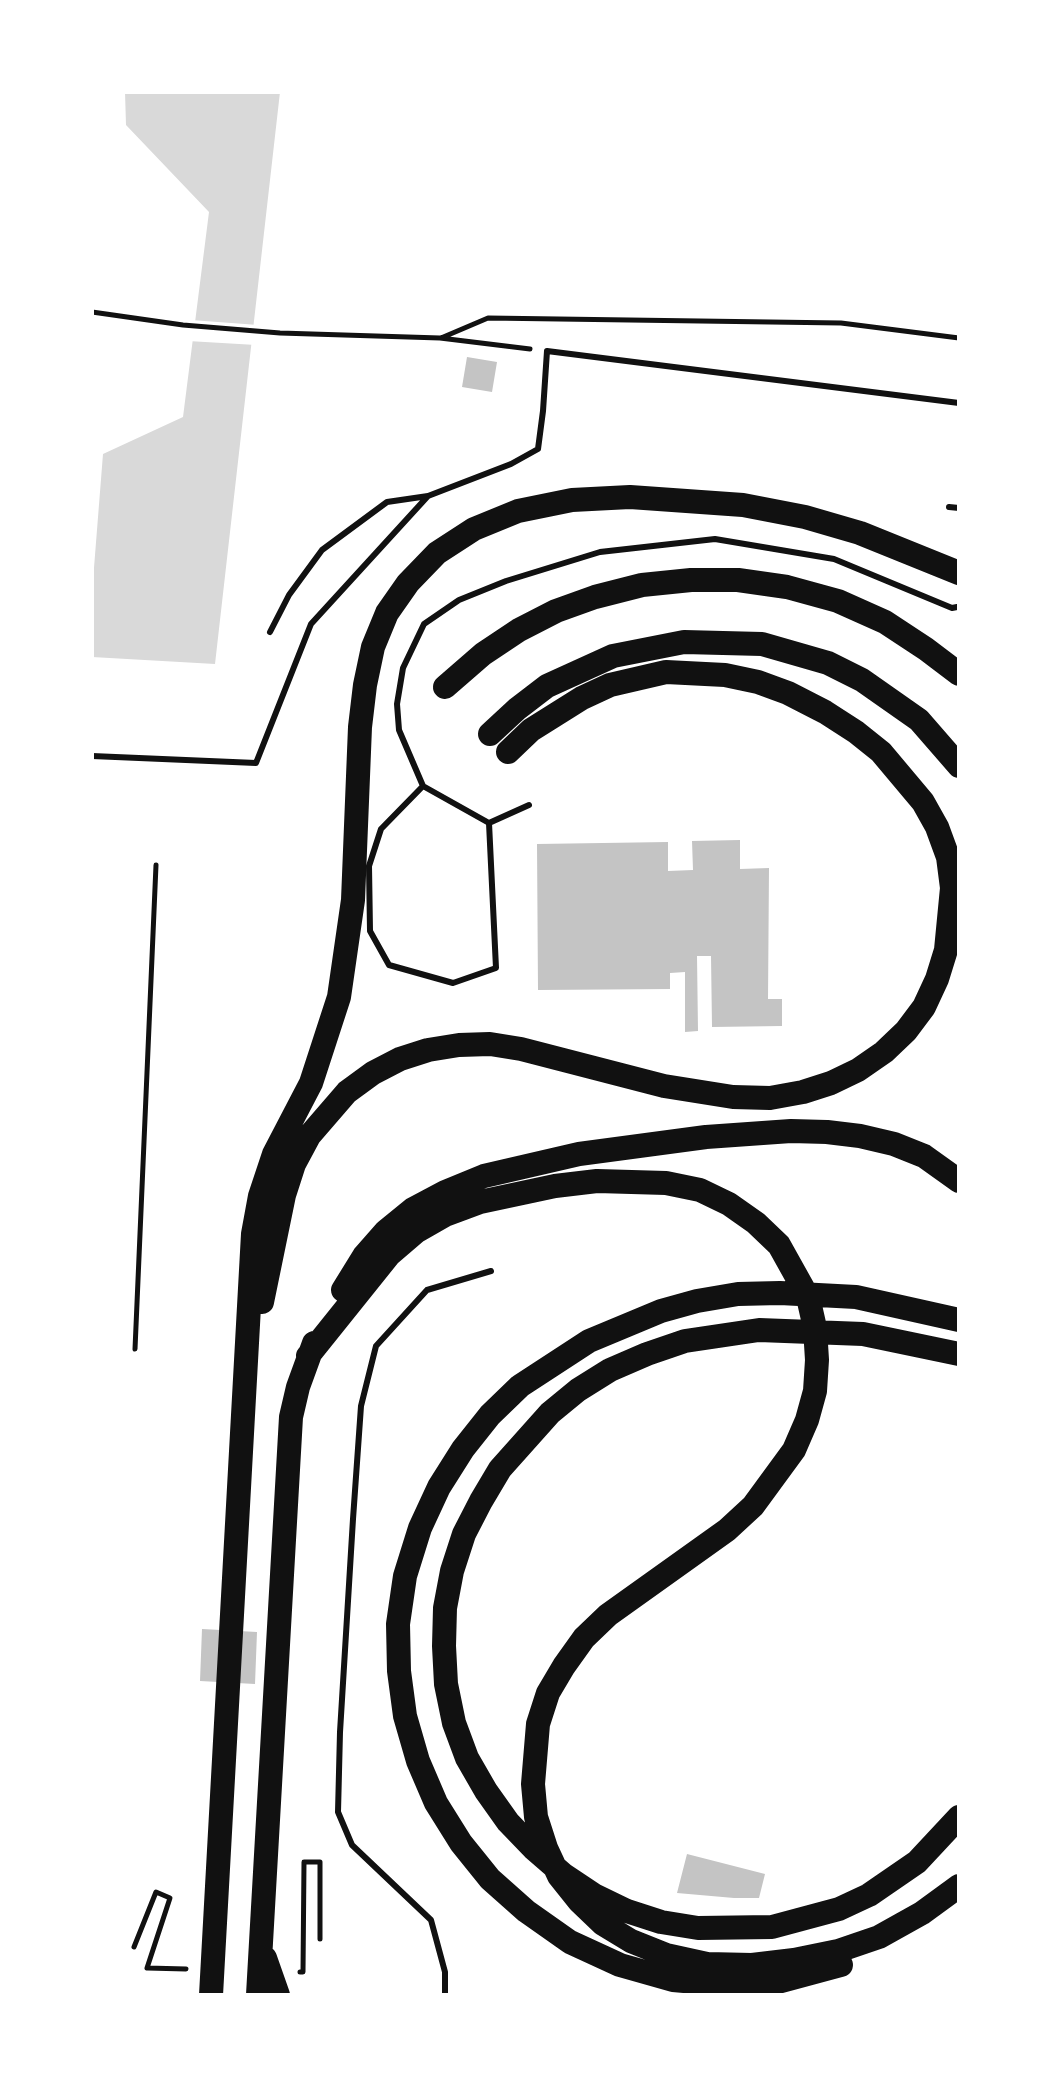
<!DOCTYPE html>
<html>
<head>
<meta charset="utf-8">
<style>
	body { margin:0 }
	#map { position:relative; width:1051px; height:2087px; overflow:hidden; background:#fff; font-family:"Sofia Sans Condensed",sans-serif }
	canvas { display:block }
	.frame { position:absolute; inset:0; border:94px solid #fff; pointer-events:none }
</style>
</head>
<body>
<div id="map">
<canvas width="1051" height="2087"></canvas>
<div class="frame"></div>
</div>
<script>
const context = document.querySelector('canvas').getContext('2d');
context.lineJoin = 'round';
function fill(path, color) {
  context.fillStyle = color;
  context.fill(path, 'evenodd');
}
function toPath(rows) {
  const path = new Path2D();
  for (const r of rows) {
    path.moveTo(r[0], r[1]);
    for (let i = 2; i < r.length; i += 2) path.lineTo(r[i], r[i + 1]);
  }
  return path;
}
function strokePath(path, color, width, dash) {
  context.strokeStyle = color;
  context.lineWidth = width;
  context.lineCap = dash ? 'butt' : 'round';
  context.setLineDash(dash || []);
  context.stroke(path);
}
const water = toPath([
	[125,92,280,92,215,664,92,657,92,593,103,454,183,417,209,212,126,125]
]);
const pier = toPath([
	[191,320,258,325,256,345,188,341]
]);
const building = toPath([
	[467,357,497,362,492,392,462,387],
	[740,840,740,869,769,868,768,999,782,999,782,1026,712,1027,711,956,697,956,698,1031,685,1032,685,972,670,973,670,989,538,990,537,844,668,842,668,871,693,870,692,841],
	[202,1629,257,1632,255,1684,200,1681],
	[687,1854,765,1874,759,1898,734,1898,677,1893]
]);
const path = toPath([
	[92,312,183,325,280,333,440,338,530,349],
	[441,338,488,318,841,323,959,338],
	[135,1349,156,865],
	[134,1947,156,1892,170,1898,147,1968,186,1969],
	[300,1972,303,1972,304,1862,320,1862,320,1939]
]);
const service = toPath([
	[949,507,959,508],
	[270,632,289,595,322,550,387,502,428,496],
	[92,756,256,763,311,624,428,496,511,464,538,449,543,411,547,351,959,403],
	[423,786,381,829,369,866,370,931,389,965,453,983,496,968,489,823,423,786,399,730,397,704,403,668,424,624,459,600,506,581,600,552,715,539,834,559,952,608,957,607],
	[489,823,529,805],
	[445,1995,445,1972,431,1920,352,1845,338,1812,340,1732,353,1519,361,1406,376,1346,427,1290,491,1271]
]);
const motorway = toPath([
	[445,687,483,654,519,630,556,611,595,597,642,585,691,580,738,580,787,587,838,601,885,622,926,649,959,674],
	[490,734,517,709,547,686,613,656,684,642,762,644,828,663,862,680,919,720,959,766],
	[343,1290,364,1256,386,1231,413,1209,445,1192,484,1176,579,1154,706,1137,791,1131,827,1132,860,1136,894,1144,924,1156,959,1181],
	[262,1302,284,1195,294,1164,309,1136,347,1092,373,1073,400,1059,428,1050,459,1045,490,1044,521,1049,664,1086,733,1097,770,1098,803,1092,831,1083,858,1070,884,1052,906,1031,924,1007,937,979,946,950,952,888,948,857,937,827,923,802,881,752,856,732,825,712,788,693,758,682,725,675,666,672,610,685,582,698,531,730,508,752],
	[959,1354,863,1334,759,1330,685,1341,647,1354,610,1370,578,1390,550,1413,500,1469,481,1501,464,1534,452,1571,445,1608,444,1646,446,1684,454,1723,467,1758,486,1791,508,1822,534,1849,564,1875,594,1895,627,1911,661,1922,698,1928,772,1927,839,1909,869,1895,917,1862,959,1817],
	[308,1356,389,1255,417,1231,445,1215,480,1202,555,1186,597,1181,666,1183,700,1190,729,1204,756,1223,779,1245,808,1297,815,1328,817,1360,815,1391,807,1420,794,1450,753,1506,727,1530,608,1615,584,1638,564,1666,548,1693,538,1724,533,1784,536,1817,546,1848,559,1876,579,1901,603,1924,631,1941,666,1955,707,1964,752,1965,794,1960,838,1951,879,1937,922,1913,959,1886],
	[265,1958,278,1995],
	[841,1965,778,1982,729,1985,673,1980,620,1965,570,1942,526,1911,490,1879,461,1843,436,1803,418,1761,405,1716,399,1671,398,1624,405,1576,420,1528,439,1487,463,1449,490,1415,520,1386,589,1341,661,1311,697,1301,738,1294,780,1293,856,1297,959,1320],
	[211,1995,253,1234,260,1196,274,1154,311,1083,339,997,353,900,360,727,365,685,373,647,387,613,408,583,437,553,474,529,518,511,572,500,630,497,743,505,805,517,860,533,959,573],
	[258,1995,291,1417,298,1387,314,1343]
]);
fill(water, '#d9d9d9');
fill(pier, '#fff');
fill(building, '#c4c4c4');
strokePath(path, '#111', 5);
strokePath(service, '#111', 6);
strokePath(motorway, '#111', 24);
</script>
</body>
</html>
